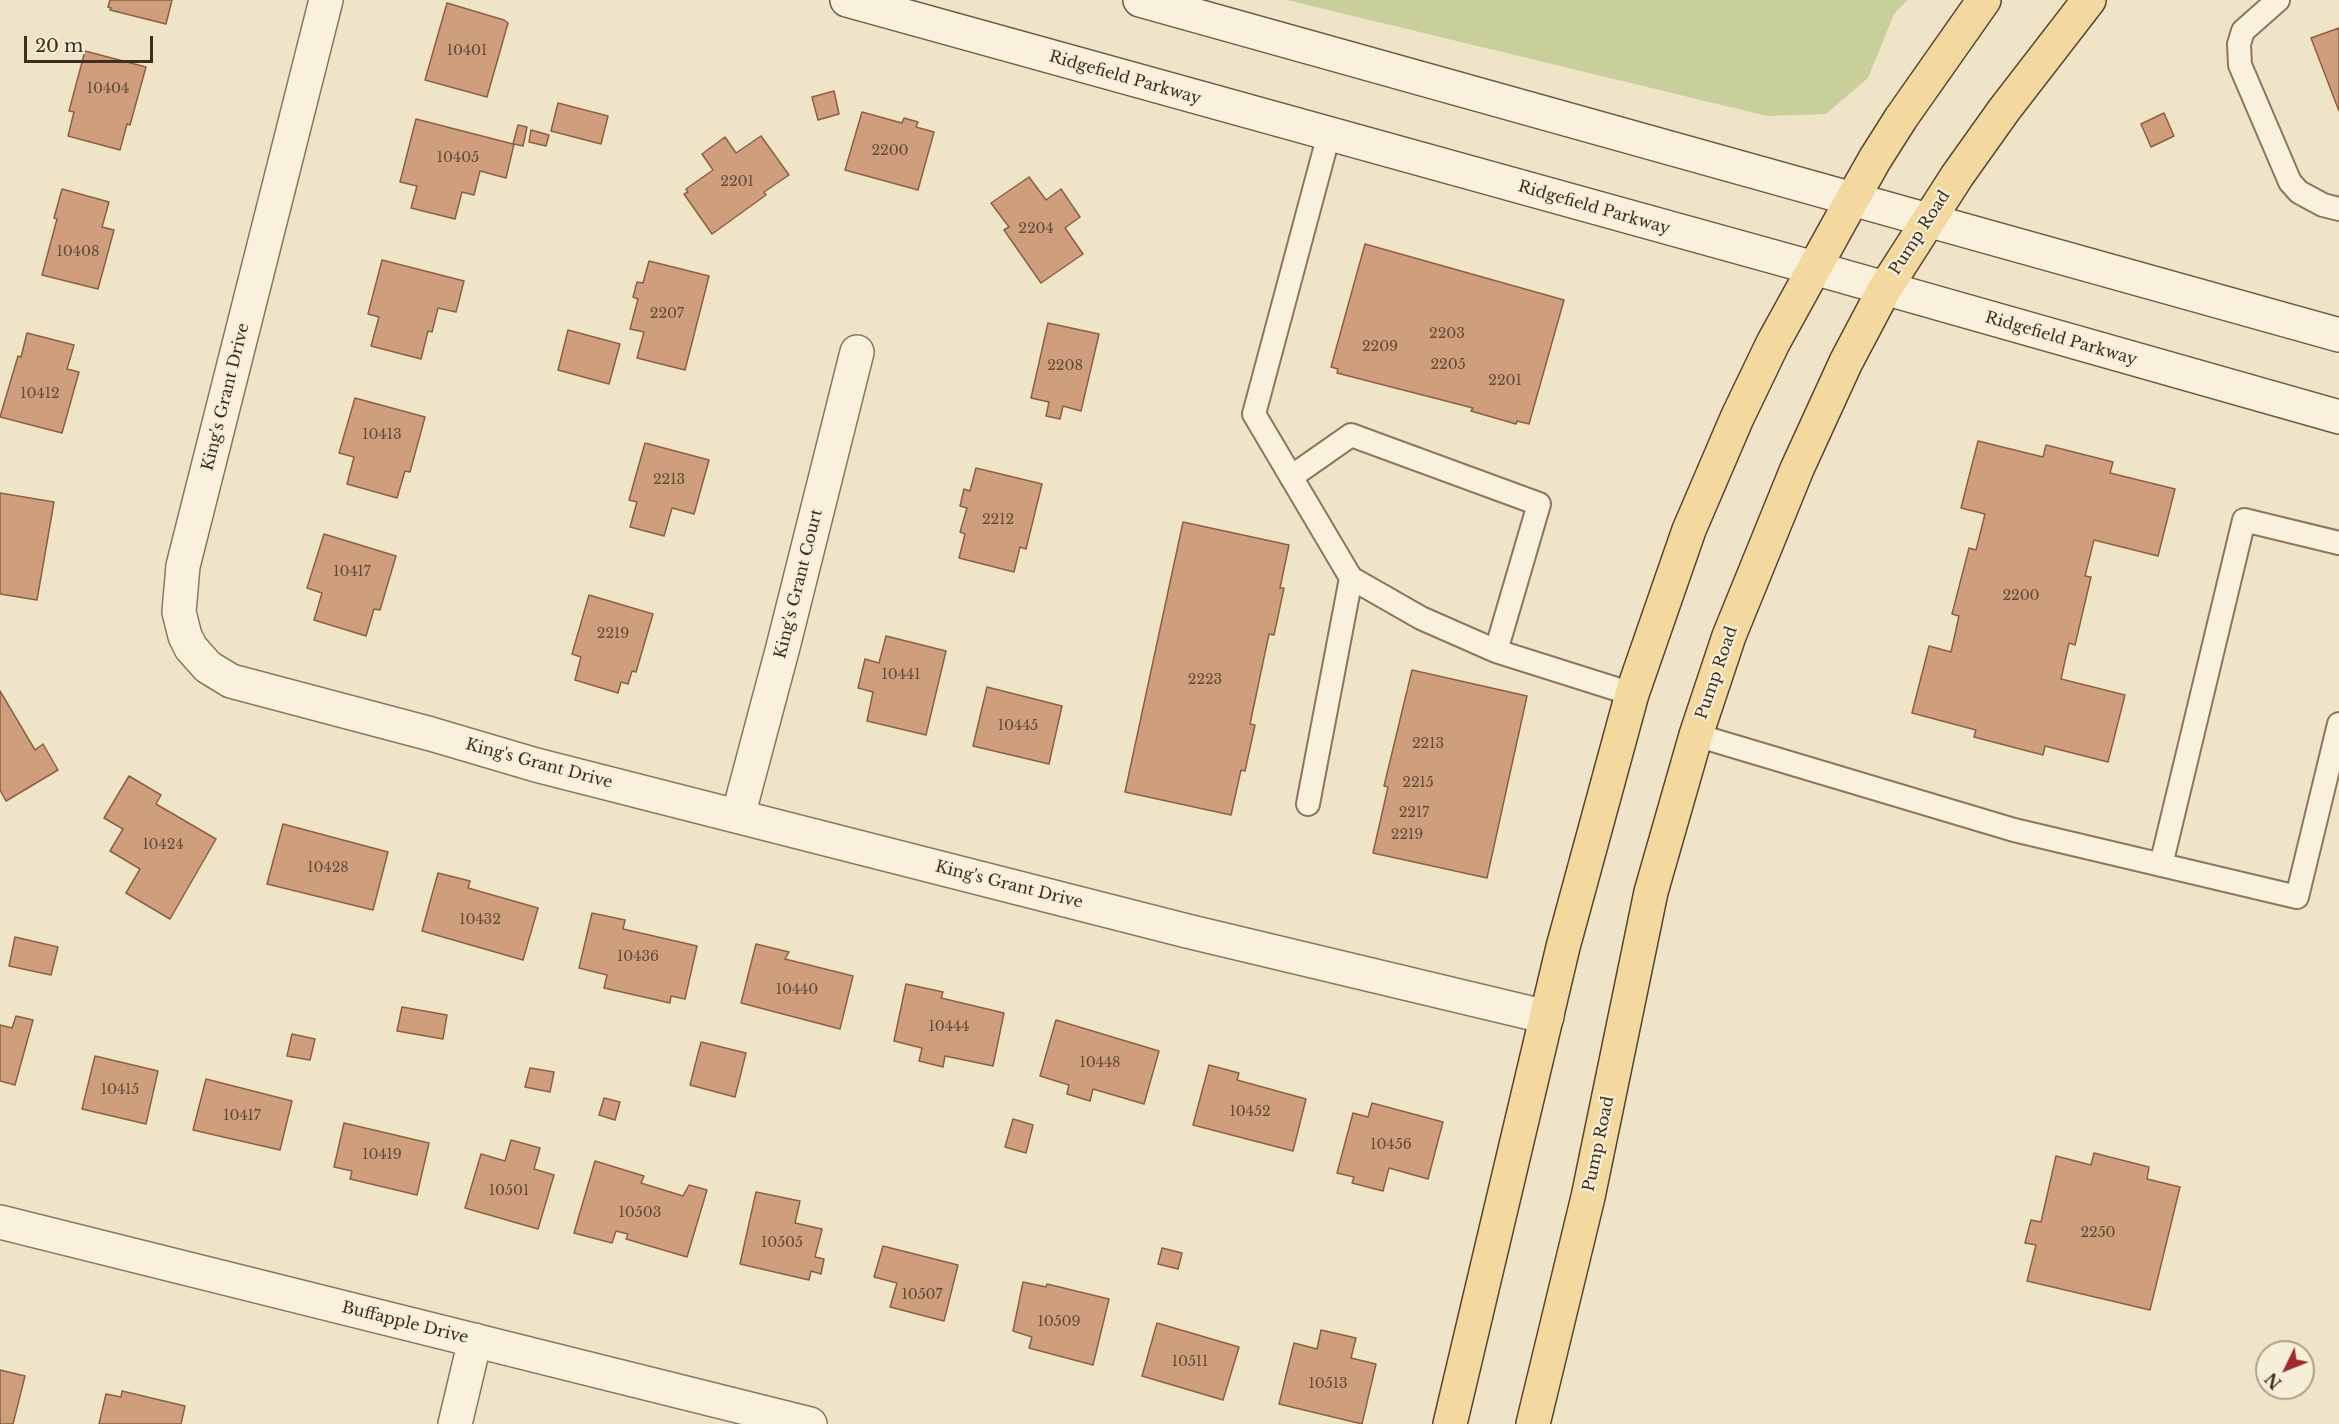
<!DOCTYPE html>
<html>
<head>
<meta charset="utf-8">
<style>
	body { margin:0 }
	#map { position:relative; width:2339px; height:1424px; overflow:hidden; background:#f0e4c8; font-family:"Libre Baskerville",serif }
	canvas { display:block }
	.north { position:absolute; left:2255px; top:1340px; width:60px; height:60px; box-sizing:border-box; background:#f7eed8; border:2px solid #ada18e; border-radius:50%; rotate:227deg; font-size:16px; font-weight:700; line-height:24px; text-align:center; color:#3d2e20 }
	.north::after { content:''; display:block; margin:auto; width:21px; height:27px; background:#9e2a2b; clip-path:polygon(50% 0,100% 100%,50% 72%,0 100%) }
	.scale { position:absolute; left:24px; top:36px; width:129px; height:27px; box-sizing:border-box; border:3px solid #3d2e20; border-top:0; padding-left:8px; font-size:18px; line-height:21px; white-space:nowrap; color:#3d2e20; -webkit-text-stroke:4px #f7eed8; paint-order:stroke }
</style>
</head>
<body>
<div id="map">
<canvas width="2339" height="1424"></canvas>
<div class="north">N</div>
<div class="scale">20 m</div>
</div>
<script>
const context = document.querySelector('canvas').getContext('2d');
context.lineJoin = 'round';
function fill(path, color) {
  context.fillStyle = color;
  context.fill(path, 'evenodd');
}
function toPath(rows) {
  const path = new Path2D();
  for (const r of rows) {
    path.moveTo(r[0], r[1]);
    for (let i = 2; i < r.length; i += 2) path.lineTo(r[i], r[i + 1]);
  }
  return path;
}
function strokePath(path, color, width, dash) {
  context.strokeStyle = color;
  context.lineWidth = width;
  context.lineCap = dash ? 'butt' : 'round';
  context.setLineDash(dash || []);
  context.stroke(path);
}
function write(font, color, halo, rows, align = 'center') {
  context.font = font + ' "Libre Baskerville",serif';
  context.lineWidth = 4.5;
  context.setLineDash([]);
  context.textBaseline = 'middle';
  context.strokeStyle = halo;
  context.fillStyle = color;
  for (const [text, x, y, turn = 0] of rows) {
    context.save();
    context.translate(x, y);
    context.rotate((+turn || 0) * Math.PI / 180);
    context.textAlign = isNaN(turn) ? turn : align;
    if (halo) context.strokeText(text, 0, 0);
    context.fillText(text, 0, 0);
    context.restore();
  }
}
const green = toPath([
	[1287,0,1907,0,1894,14,1868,78,1826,114,1767,116]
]);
const building = toPath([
	[110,0,172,0,166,24,110,10,111,8,108,7,110,0],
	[447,3,504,20,508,23,487,97,425,80,447,3],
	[2339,28,2339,111,2311,38,2339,28],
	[85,51,146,67,130,125,127,124,120,150,68,136,74,112,69,111,85,51],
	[834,91,839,114,818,120,812,97,834,91],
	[558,103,608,116,601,144,551,131,558,103],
	[862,112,902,123,904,118,918,122,916,127,934,132,918,190,845,170,862,112],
	[2164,113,2174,136,2151,147,2141,124,2164,113],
	[416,119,513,144,518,125,527,127,523,146,514,144,506,178,480,171,474,195,462,192,455,219,411,208,417,186,400,182,416,119],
	[531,130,549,135,546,146,529,142,531,130],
	[761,136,789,175,764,192,766,195,712,234,684,194,688,192,686,189,713,170,702,154,725,137,736,153,761,136],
	[1029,177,1046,200,1061,189,1080,217,1065,228,1083,254,1041,283,1004,230,1009,227,991,203,1029,177],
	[62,189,109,202,102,227,114,230,98,289,42,275,57,219,54,218,62,189],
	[1365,244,1564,300,1529,424,1517,421,1516,424,1471,411,1473,408,1337,373,1338,369,1331,367,1365,244],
	[382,260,464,281,456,312,438,308,432,332,428,331,421,359,371,346,379,317,368,314,382,260],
	[649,261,709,276,685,370,637,358,644,332,630,329,638,299,633,297,637,282,643,283,649,261],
	[1048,323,1099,334,1081,411,1063,406,1060,419,1046,416,1049,402,1031,398,1048,323],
	[568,330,620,344,609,384,558,370,568,330],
	[27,333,74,345,67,369,79,372,62,433,0,417,18,356,21,357,27,333],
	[355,398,425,417,410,472,405,471,397,498,347,484,354,457,339,453,355,398],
	[1978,441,2043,457,2046,445,2113,462,2110,473,2175,489,2158,556,2094,540,2085,576,2091,577,2075,645,2069,643,2061,679,2125,695,2108,762,2045,746,2043,755,1974,737,1976,730,1912,713,1929,646,1951,652,1959,616,1952,614,1969,548,1976,550,1985,514,1961,508,1978,441],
	[645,443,709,460,694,514,672,508,664,536,630,527,637,502,629,500,645,443],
	[976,468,1042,484,1026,549,1020,547,1014,572,959,558,965,534,960,532,967,508,960,506,964,489,970,491,976,468],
	[0,493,54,502,37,600,0,594,0,493],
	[1183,522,1289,545,1280,588,1284,588,1274,635,1269,634,1250,724,1255,725,1245,771,1241,770,1231,815,1125,792,1183,522],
	[324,534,396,556,380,610,374,609,366,636,314,620,322,593,307,588,324,534],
	[589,595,653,614,636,672,632,671,628,684,621,682,618,693,575,680,581,657,572,654,589,595],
	[886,636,946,651,926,735,867,721,873,692,858,688,865,659,879,663,886,636],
	[1412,670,1527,696,1487,878,1373,853,1388,787,1384,786,1412,670],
	[987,687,1062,706,1049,764,973,746,987,687],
	[0,691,35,750,43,744,58,770,6,801,0,790,0,691],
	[129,776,161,795,156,804,216,839,170,919,126,893,140,869,110,851,123,829,104,818,129,776],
	[283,824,388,852,373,910,267,884,283,824],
	[438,873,470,881,468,888,538,908,523,960,422,931,438,873],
	[592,913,625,920,623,929,697,946,685,999,671,996,670,1003,604,988,607,975,579,968,592,913],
	[15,937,58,947,51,975,9,966,15,937],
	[756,944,789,952,785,959,853,976,840,1029,741,1003,756,944],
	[906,984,943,992,941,998,1004,1013,993,1066,945,1056,943,1067,919,1061,922,1048,894,1041,906,984],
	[402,1007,447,1015,443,1039,397,1031,402,1007],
	[16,1016,33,1020,15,1085,0,1081,0,1025,12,1028,16,1016],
	[1056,1020,1159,1051,1144,1104,1093,1089,1090,1101,1067,1094,1069,1085,1040,1076,1056,1020],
	[292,1034,315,1039,310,1060,287,1056,292,1034],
	[701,1042,746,1053,735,1097,690,1085,701,1042],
	[95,1056,158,1071,146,1124,82,1109,95,1056],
	[1209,1065,1239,1073,1237,1080,1306,1099,1293,1151,1193,1125,1209,1065],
	[530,1068,554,1072,550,1092,525,1087,530,1068],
	[206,1079,292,1101,280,1150,193,1130,206,1079],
	[604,1098,620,1102,615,1120,599,1115,604,1098],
	[1372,1103,1443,1122,1428,1179,1389,1168,1383,1191,1352,1183,1354,1177,1337,1173,1353,1113,1368,1117,1372,1103],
	[1013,1119,1033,1125,1026,1153,1005,1147,1013,1119],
	[344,1123,429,1143,417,1195,350,1179,352,1171,334,1167,344,1123],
	[511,1140,540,1148,534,1169,554,1175,538,1229,465,1208,481,1154,505,1161,511,1140],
	[2094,1153,2149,1167,2147,1179,2180,1187,2150,1310,2027,1281,2036,1245,2025,1243,2031,1220,2041,1222,2056,1156,2091,1165,2094,1153],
	[595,1161,644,1176,641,1183,683,1196,689,1185,707,1190,687,1257,626,1239,628,1234,616,1231,612,1243,574,1233,595,1161],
	[756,1192,800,1201,795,1223,822,1229,815,1257,824,1259,821,1274,811,1271,809,1280,740,1264,756,1192],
	[883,1246,958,1265,944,1321,890,1307,897,1283,874,1277,883,1246],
	[1162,1248,1182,1253,1178,1269,1158,1264,1162,1248],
	[1023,1282,1046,1287,1047,1284,1109,1299,1093,1365,1029,1348,1032,1337,1013,1331,1023,1282],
	[1157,1323,1239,1347,1223,1400,1142,1376,1157,1323],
	[1321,1330,1356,1338,1351,1358,1376,1364,1362,1424,1279,1404,1294,1343,1317,1349,1321,1330],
	[0,1370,25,1376,13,1424,0,1424,0,1370],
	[122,1391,185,1406,181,1424,99,1424,106,1394,121,1397,122,1391]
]);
const lane = toPath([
	[2278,0,2243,31,2239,44,2240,65,2290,182,2299,192,2323,205,2339,209],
	[1329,134,1254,414,1351,578,1421,618,1496,651,1632,694],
	[1291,477,1351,435,1539,504,1496,651],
	[1696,735,2014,830,2297,897,2339,724],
	[1308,804,1351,578],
	[2161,865,2244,520,2339,543]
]);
const street = toPath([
	[326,0,183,566,179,612,185,636,191,648,208,667,231,681,431,734,536,765,1187,931,1547,1017],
	[738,816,783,647,857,352],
	[0,1222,810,1424],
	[455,1424,475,1340]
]);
const secondary = toPath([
	[847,0,1814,268,2339,417],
	[1140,0,2339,335]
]);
const primary = toPath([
	[1450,1424,1563,947,1632,694,1689,530,1737,418,1773,343,1853,198,1875,159,1901,118,1984,0],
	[1533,1424,1588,1197,1651,892,1696,735,1729,636,1797,469,1846,362,1884,290,1957,176,2004,110,2089,0]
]);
const numberNames = [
	["10401",467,51],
	["10404",108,89],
	["2200",890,151],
	["10405",458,158],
	["2201",737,182],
	["2204",1036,229],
	["10408",78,252],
	["2207",667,314],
	["2203",1447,334],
	["2209",1380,347],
	["2205",1448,365],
	["2208",1065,366],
	["2201",1505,381],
	["10412",40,394],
	["10413",382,435],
	["2213",669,480],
	["2212",998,520],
	["10417",352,572],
	["2200",2021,596],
	["2219",613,634],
	["10441",901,675],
	["2223",1205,680],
	["10445",1018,726],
	["2213",1428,744],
	["2215",1418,783],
	["2217",1414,813],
	["2219",1407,835],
	["10424",163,845],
	["10428",328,868],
	["10432",480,920],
	["10436",638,957],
	["10440",797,990],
	["10444",949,1027],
	["10448",1100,1063],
	["10415",120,1090],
	["10452",1250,1112],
	["10417",242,1116],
	["10456",1391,1145],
	["10419",382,1155],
	["10501",509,1191],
	["10503",640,1213],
	["2250",2098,1233],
	["10505",782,1243],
	["10507",922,1295],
	["10509",1059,1322],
	["10511",1190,1362],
	["10513",1328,1384]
];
const streetNames = [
	["Ridgefield Parkway",1125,78,16],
	["Ridgefield Parkway",1594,208,16],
	["Pump Road",1920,233,-57],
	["Ridgefield Parkway",2061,339,16],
	["King's Grant Drive",226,397,-76],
	["King's Grant Court",799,584,-76],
	["Pump Road",1717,673,-71],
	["King's Grant Drive",539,764,15],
	["King's Grant Drive",1009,885,14],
	["Pump Road",1599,1144,-78],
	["Buffapple Drive",405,1323,14]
];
fill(green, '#c9cf9b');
fill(building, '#cf9f7d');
strokePath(building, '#8d5f41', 1.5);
strokePath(lane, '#8d765c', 26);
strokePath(street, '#8d765c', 36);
strokePath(secondary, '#6f573f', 36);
strokePath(primary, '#5b4430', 36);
strokePath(lane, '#faf1dc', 22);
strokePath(street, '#faf1dc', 33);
strokePath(secondary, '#faf1dc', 33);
strokePath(primary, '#f3d9a0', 33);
write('14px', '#624a37', null, numberNames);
write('16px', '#3d2e20', '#f7eed8', streetNames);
</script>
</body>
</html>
